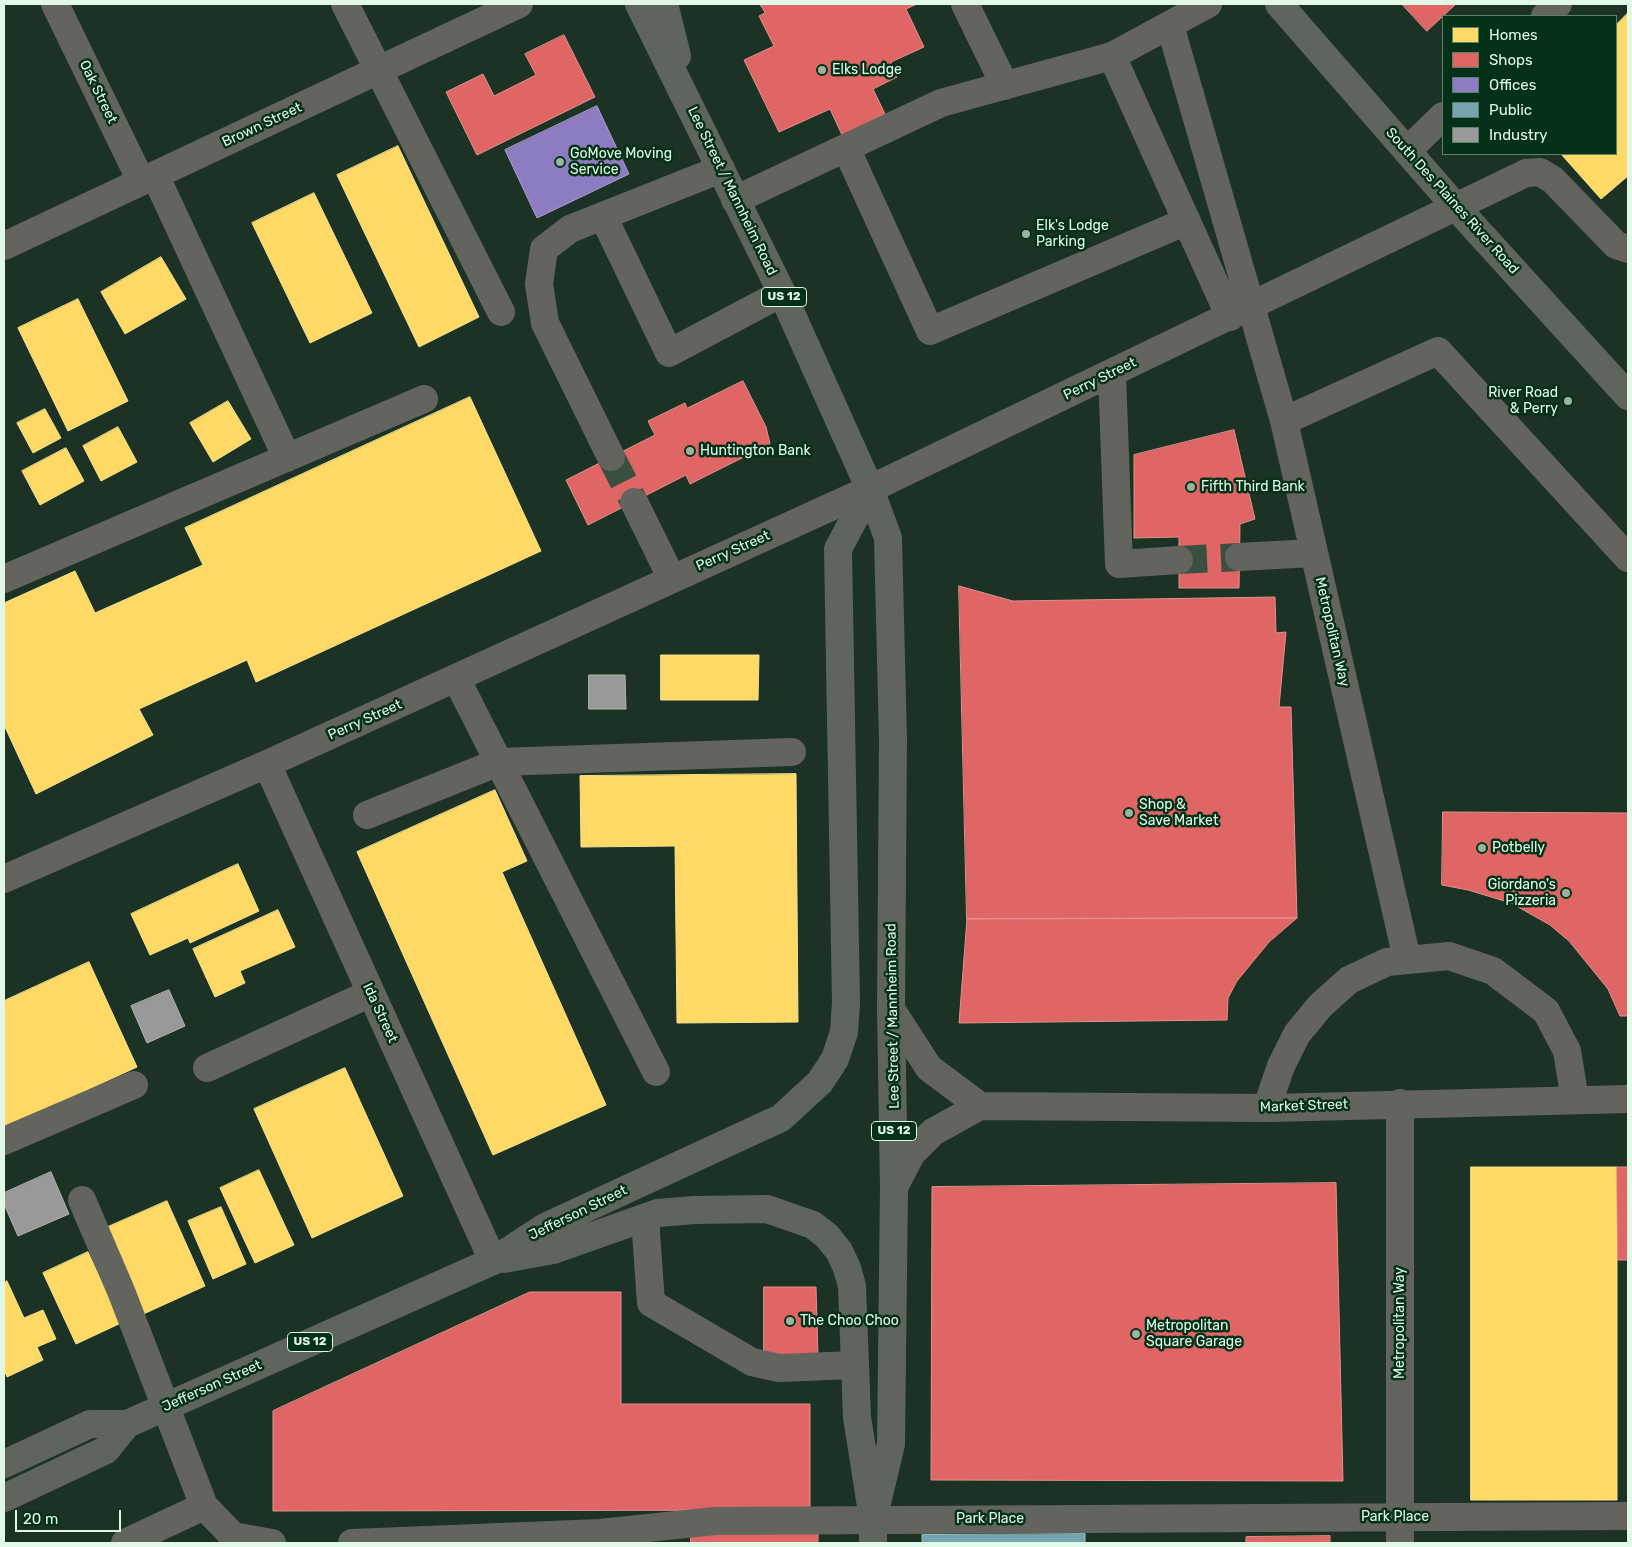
<!DOCTYPE html>
<style>
body{margin:0}
#map{position:relative;width:1632px;height:1547px;overflow:hidden;background:#1b3224;font-family:Rubik,sans-serif}
canvas{display:block}
.frame{position:absolute;inset:0;border:5px solid #e1f8e6;pointer-events:none}
.legend{position:absolute;left:1442px;top:15px;width:175px;height:140px;box-sizing:border-box;background:#043117;border:1px solid #5c816a;margin:0;padding:6px 9px;list-style:none;font-size:15px;color:#e1f8e6}
.legend li{display:flex;align-items:center;gap:10px;height:25px}
.legend b{width:25px;border:1px solid #5c816a}
.scale{position:absolute;left:15px;top:1510px;width:106px;height:22px;box-sizing:border-box;border:2px solid #e1f8e6;border-top:0;padding-left:6px;font-size:15px;line-height:18px;white-space:nowrap;color:#e1f8e6;-webkit-text-stroke:4px #043117;paint-order:stroke}
</style>
<div id="map">
<canvas width="1632" height="1547"></canvas>
<div class="frame"></div>
<ul class="legend">
<li><b style="height:14px;background:#ffd966"></b>Homes</li>
<li><b style="height:14px;background:#e06666"></b>Shops</li>
<li><b style="height:14px;background:#8e7cc3"></b>Offices</li>
<li><b style="height:14px;background:#76a5af"></b>Public</li>
<li><b style="height:14px;background:#999"></b>Industry</li>
</ul>
<div class="scale">20 m</div>
</div>
<script>
const ctx = document.querySelector('canvas').getContext('2d');
ctx.lineJoin = 'round';
function fillPath(path, color) {
  ctx.fillStyle = color;
  ctx.fill(path, 'evenodd');
}
function trace(path, color, width, dash) {
  ctx.strokeStyle = color;
  ctx.lineWidth = width;
  ctx.lineCap = dash ? 'butt' : 'round';
  ctx.setLineDash(dash || []);
  ctx.stroke(path);
}
function write(font, color, halo, rows, align = 'center') {
  ctx.font = font + ' Rubik,sans-serif';
  ctx.lineWidth = 5;
  ctx.setLineDash([]);
  ctx.textBaseline = 'middle';
  ctx.strokeStyle = halo;
  ctx.fillStyle = color;
  for (const [text, x, y, turn = 0] of rows) {
    ctx.save();
    ctx.translate(x, y);
    ctx.rotate((+turn || 0) * Math.PI / 180);
    ctx.textAlign = isNaN(turn) ? turn : align;
    if (halo) ctx.strokeText(text, 0, 0);
    ctx.fillText(text, 0, 0);
    ctx.restore();
  }
}
const homes = new Path2D(`
 M 1628,13 L 1628,176 L 1601,199 L 1561,154 L 1616,154 L 1616,25 Z
 M 398,146 L 479,317 L 419,347 L 337,175 Z
 M 314,193 L 372,313 L 310,343 L 252,223 Z
 M 161,257 L 186,299 L 125,334 L 101,292 Z
 M 78,299 L 128,401 L 68,431 L 18,328 Z
 M 470,397 L 541,551 L 256,682 L 247,660 L 139,709 L 153,735 L 36,794 L 4,725 L 4,603 L 75,571 L 95,613 L 203,565 L 185,528 Z
 M 228,401 L 251,439 L 213,462 L 190,423 Z
 M 45,409 L 61,438 L 33,453 L 17,423 Z
 M 118,427 L 137,462 L 101,481 L 83,446 Z
 M 66,448 L 84,481 L 40,505 L 22,471 Z
 M 661,655 L 759,655 L 758,700 L 661,700 Z
 M 796,774 L 798,1022 L 677,1023 L 675,846 L 581,847 L 580,776 Z
 M 495,790 L 527,861 L 502,872 L 606,1105 L 493,1155 L 357,852 Z
 M 238,864 L 259,911 L 190,943 L 188,938 L 150,955 L 131,914 Z
 M 278,910 L 295,947 L 240,971 L 245,983 L 215,997 L 193,949 Z
 M 89,962 L 137,1067 L 4,1128 L 4,1001 Z
 M 345,1068 L 403,1196 L 312,1238 L 254,1109 Z
 M 1471,1167 L 1617,1167 L 1617,1500 L 1471,1500 Z
 M 259,1170 L 294,1245 L 255,1263 L 220,1188 Z
 M 167,1201 L 205,1286 L 139,1316 L 101,1230 Z
 M 221,1207 L 246,1264 L 213,1279 L 188,1221 Z
 M 88,1252 L 121,1323 L 76,1344 L 43,1273 Z
 M 7,1281 L 24,1318 L 43,1310 L 56,1339 L 37,1347 L 43,1360 L 7,1377 L 4,1370 L 4,1283 Z`);
fillPath(homes, '#ffd966');
trace(homes, '#f6e28c', 1);
const shops = new Path2D(`
 M 760,4 L 917,4 L 906,9 L 924,47 L 891,62 L 897,77 L 873,89 L 885,114 L 842,135 L 830,109 L 779,132 L 744,60 L 774,46 L 759,16 L 765,13 Z
 M 1402,4 L 1456,4 L 1427,31 Z
 M 564,35 L 595,97 L 477,155 L 446,92 L 483,74 L 494,96 L 536,75 L 525,54 Z
 M 743,381 L 766,427 L 770,444 L 690,484 L 686,475 L 588,525 L 566,480 L 655,435 L 648,421 L 685,403 L 687,408 Z
 M 1234,430 L 1255,519 L 1240,524 L 1239,588 L 1179,588 L 1179,537 L 1134,538 L 1134,455 Z
 M 959,586 L 1013,601 L 1275,597 L 1276,633 L 1286,632 L 1279,707 L 1291,707 L 1297,918 L 967,919 Z
 M 1443,812 L 1628,813 L 1628,1016 L 1620,1016 L 1608,989 L 1569,941 L 1550,925 L 1511,903 L 1468,890 L 1442,885 Z
 M 1297,918 L 1269,942 L 1237,981 L 1228,998 L 1227,1020 L 959,1023 L 967,919 Z
 M 1617,1167 L 1628,1167 L 1628,1260 L 1618,1260 Z
 M 1336,1183 L 1343,1481 L 931,1480 L 932,1187 Z
 M 764,1287 L 816,1287 L 818,1356 L 764,1356 Z
 M 530,1292 L 621,1292 L 621,1404 L 810,1404 L 810,1510 L 273,1511 L 273,1411 Z
 M 691,1530 L 818,1530 L 818,1543 L 691,1543 Z
 M 1330,1536 L 1330,1543 L 1246,1543 L 1246,1537 Z`);
fillPath(shops, '#e06666');
trace(shops, '#e0928c', 1);
const offices = new Path2D(`
 M 597,106 L 629,174 L 537,218 L 505,150 Z`);
fillPath(offices, '#8e7cc3');
trace(offices, '#a7a1ce', 1);
const public = new Path2D(`
 M 1085,1534 L 1085,1543 L 922,1543 L 922,1535 Z`);
fillPath(public, '#76a5af');
trace(public, '#96bec0', 1);
const industry = new Path2D(`
 M 589,675 L 625,675 L 626,709 L 589,709 Z
 M 169,990 L 185,1026 L 147,1043 L 131,1006 Z
 M 51,1172 L 69,1214 L 18,1236 L 4,1204 L 4,1193 Z`);
fillPath(industry, '#999');
trace(industry, '#afb6b0', 1);
trace(new Path2D(`
 M 611,457 L 634,502
 M 1179,560 L 1239,557`), '#395041', 28, [28, 14]);
trace(new Path2D(`
 M 55,4 L 141,181
 M 345,4 L 501,312
 M 965,4 L 1005,86
 M 1208,4 L 1112,56 L 1230,317
 M 1545,16 L 1558,4
 M 1170,25 L 1284,421 L 1407,959
 M 846,148 L 930,331 L 1187,221
 M 1407,151 L 1443,116
 M 155,175 L 287,458
 M 735,200 L 941,103 L 1112,56
 M 603,216 L 669,353 L 782,293
 M 4,246 L 519,4
 M 1112,374 L 1119,564 L 1179,560
 M 1284,421 L 1438,351 L 1628,558
 M 611,457 L 545,323 L 539,284 L 544,249 L 570,229 L 721,169
 M 634,502 L 672,579
 M 1239,557 L 1313,553
 M 4,579 L 424,399
 M 456,678 L 656,1072
 M 267,764 L 493,1261
 M 367,815 L 499,762 L 792,752
 M 4,879 L 267,764 L 870,489 L 1526,173 L 1540,172 L 1553,180 L 1616,245 L 1628,249
 M 891,1009 L 929,1068 L 980,1106
 M 207,1068 L 371,993
 M 1270,1108 L 1270,1098 L 1281,1066 L 1297,1034 L 1320,1006 L 1349,980 L 1387,962 L 1449,956 L 1493,971 L 1546,1011 L 1567,1051 L 1575,1100
 M 4,1141 L 134,1085
 M 894,1187 L 912,1153 L 933,1132 L 980,1106 L 1270,1108 L 1628,1099
 M 82,1200 L 121,1291 L 204,1506 L 233,1536 L 272,1543
 M 645,1218 L 651,1303 L 752,1362 L 779,1368 L 855,1365
 M 125,1543 L 204,1506
 M 352,1543 L 600,1533 L 715,1521 L 1628,1516
 M 1400,1543 L 1400,1103`), '#64645f', 28);
trace(new Path2D(`
 M 639,4 L 782,293 L 870,489 L 888,538 L 893,740 L 891,1009 L 894,1187 L 891,1444 L 873,1520 L 873,1543
 M 664,4 L 677,56
 M 1279,4 L 1455,206 L 1628,396
 M 504,1259 L 553,1250 L 658,1213 L 694,1210 L 767,1209 L 813,1225 L 827,1236 L 839,1251 L 847,1268 L 852,1286 L 857,1417 L 871,1506
 M 4,1464 L 90,1424 L 127,1424 L 493,1261 L 545,1227 L 781,1118 L 820,1082 L 835,1059 L 844,1032 L 846,1003 L 838,549 L 870,489
 M 4,1498 L 106,1450 L 127,1424`), '#5f655c', 28);
for (const [x, y, r, color] of [
 [822,70,5,"#9cb3a2"],
 [560,162,5,"#9cb3a2"],
 [1026,234,5,"#9cb3a2"],
 [1568,401,5,"#9cb3a2"],
 [690,451,5,"#9cb3a2"],
 [1191,487,5,"#9cb3a2"],
 [1129,813,5,"#9cb3a2"],
 [1482,848,5,"#9cb3a2"],
 [1566,893,5,"#9cb3a2"],
 [790,1321,5,"#9cb3a2"],
 [1136,1334,5,"#9cb3a2"]
]) {
  const dot = new Path2D();
  dot.arc(x, y, r, 0, 2 * Math.PI);
  ctx.fillStyle = color;
  ctx.fill(dot);
  trace(dot, '#043117', 2);
}
for (const [x, y, w] of [
 [784,297,45],
 [894,1131,45],
 [310,1342,45]
]) {
  const box = new Path2D();
  box.roundRect(x - w / 2, y - 9.5, w, 19, 4);
  ctx.fillStyle = '#043117';
  ctx.fill(box);
  trace(box, '#e1f8e6', 1);
}
write('bold 12px', '#e1f8e6', null, [
 ["US 12",784,297],
 ["US 12",894,1131],
 ["US 12",310,1342]
]);
write('14px', '#e1f8e6', '#043117', [
 ["Elks Lodge",832,70],
 ["GoMove Moving",570,154],
 ["Service",570,170],
 ["Elk's Lodge",1036,226],
 ["Parking",1036,242],
 ["River Road",1558,393,"right"],
 ["& Perry",1558,409,"right"],
 ["Huntington Bank",700,451],
 ["Fifth Third Bank",1201,487],
 ["Shop &",1139,805],
 ["Save Market",1139,821],
 ["Potbelly",1492,848],
 ["Giordano's",1556,885,"right"],
 ["Pizzeria",1556,901,"right"],
 ["The Choo Choo",800,1321],
 ["Metropolitan",1146,1326],
 ["Square Garage",1146,1342]
], 'left');
write('14px', '#e1f8e6', '#043117', [
 ["Oak Street",98,92,64],
 ["Brown Street",262,125,-25],
 ["Lee Street / Mannheim Road",732,191,64],
 ["South Des Plaines River Road",1452,201,48],
 ["Perry Street",1100,379,-26],
 ["Perry Street",733,551,-24],
 ["Metropolitan Way",1332,632,77],
 ["Perry Street",365,720,-24],
 ["Ida Street",380,1013,65],
 ["Lee Street / Mannheim Road",893,1016,-91],
 ["Market Street",1304,1106,-2],
 ["Jefferson Street",578,1213,-26],
 ["Metropolitan Way",1400,1323,-90],
 ["Jefferson Street",212,1386,-24],
 ["Park Place",1395,1517],
 ["Park Place",990,1519]
]);
</script>
